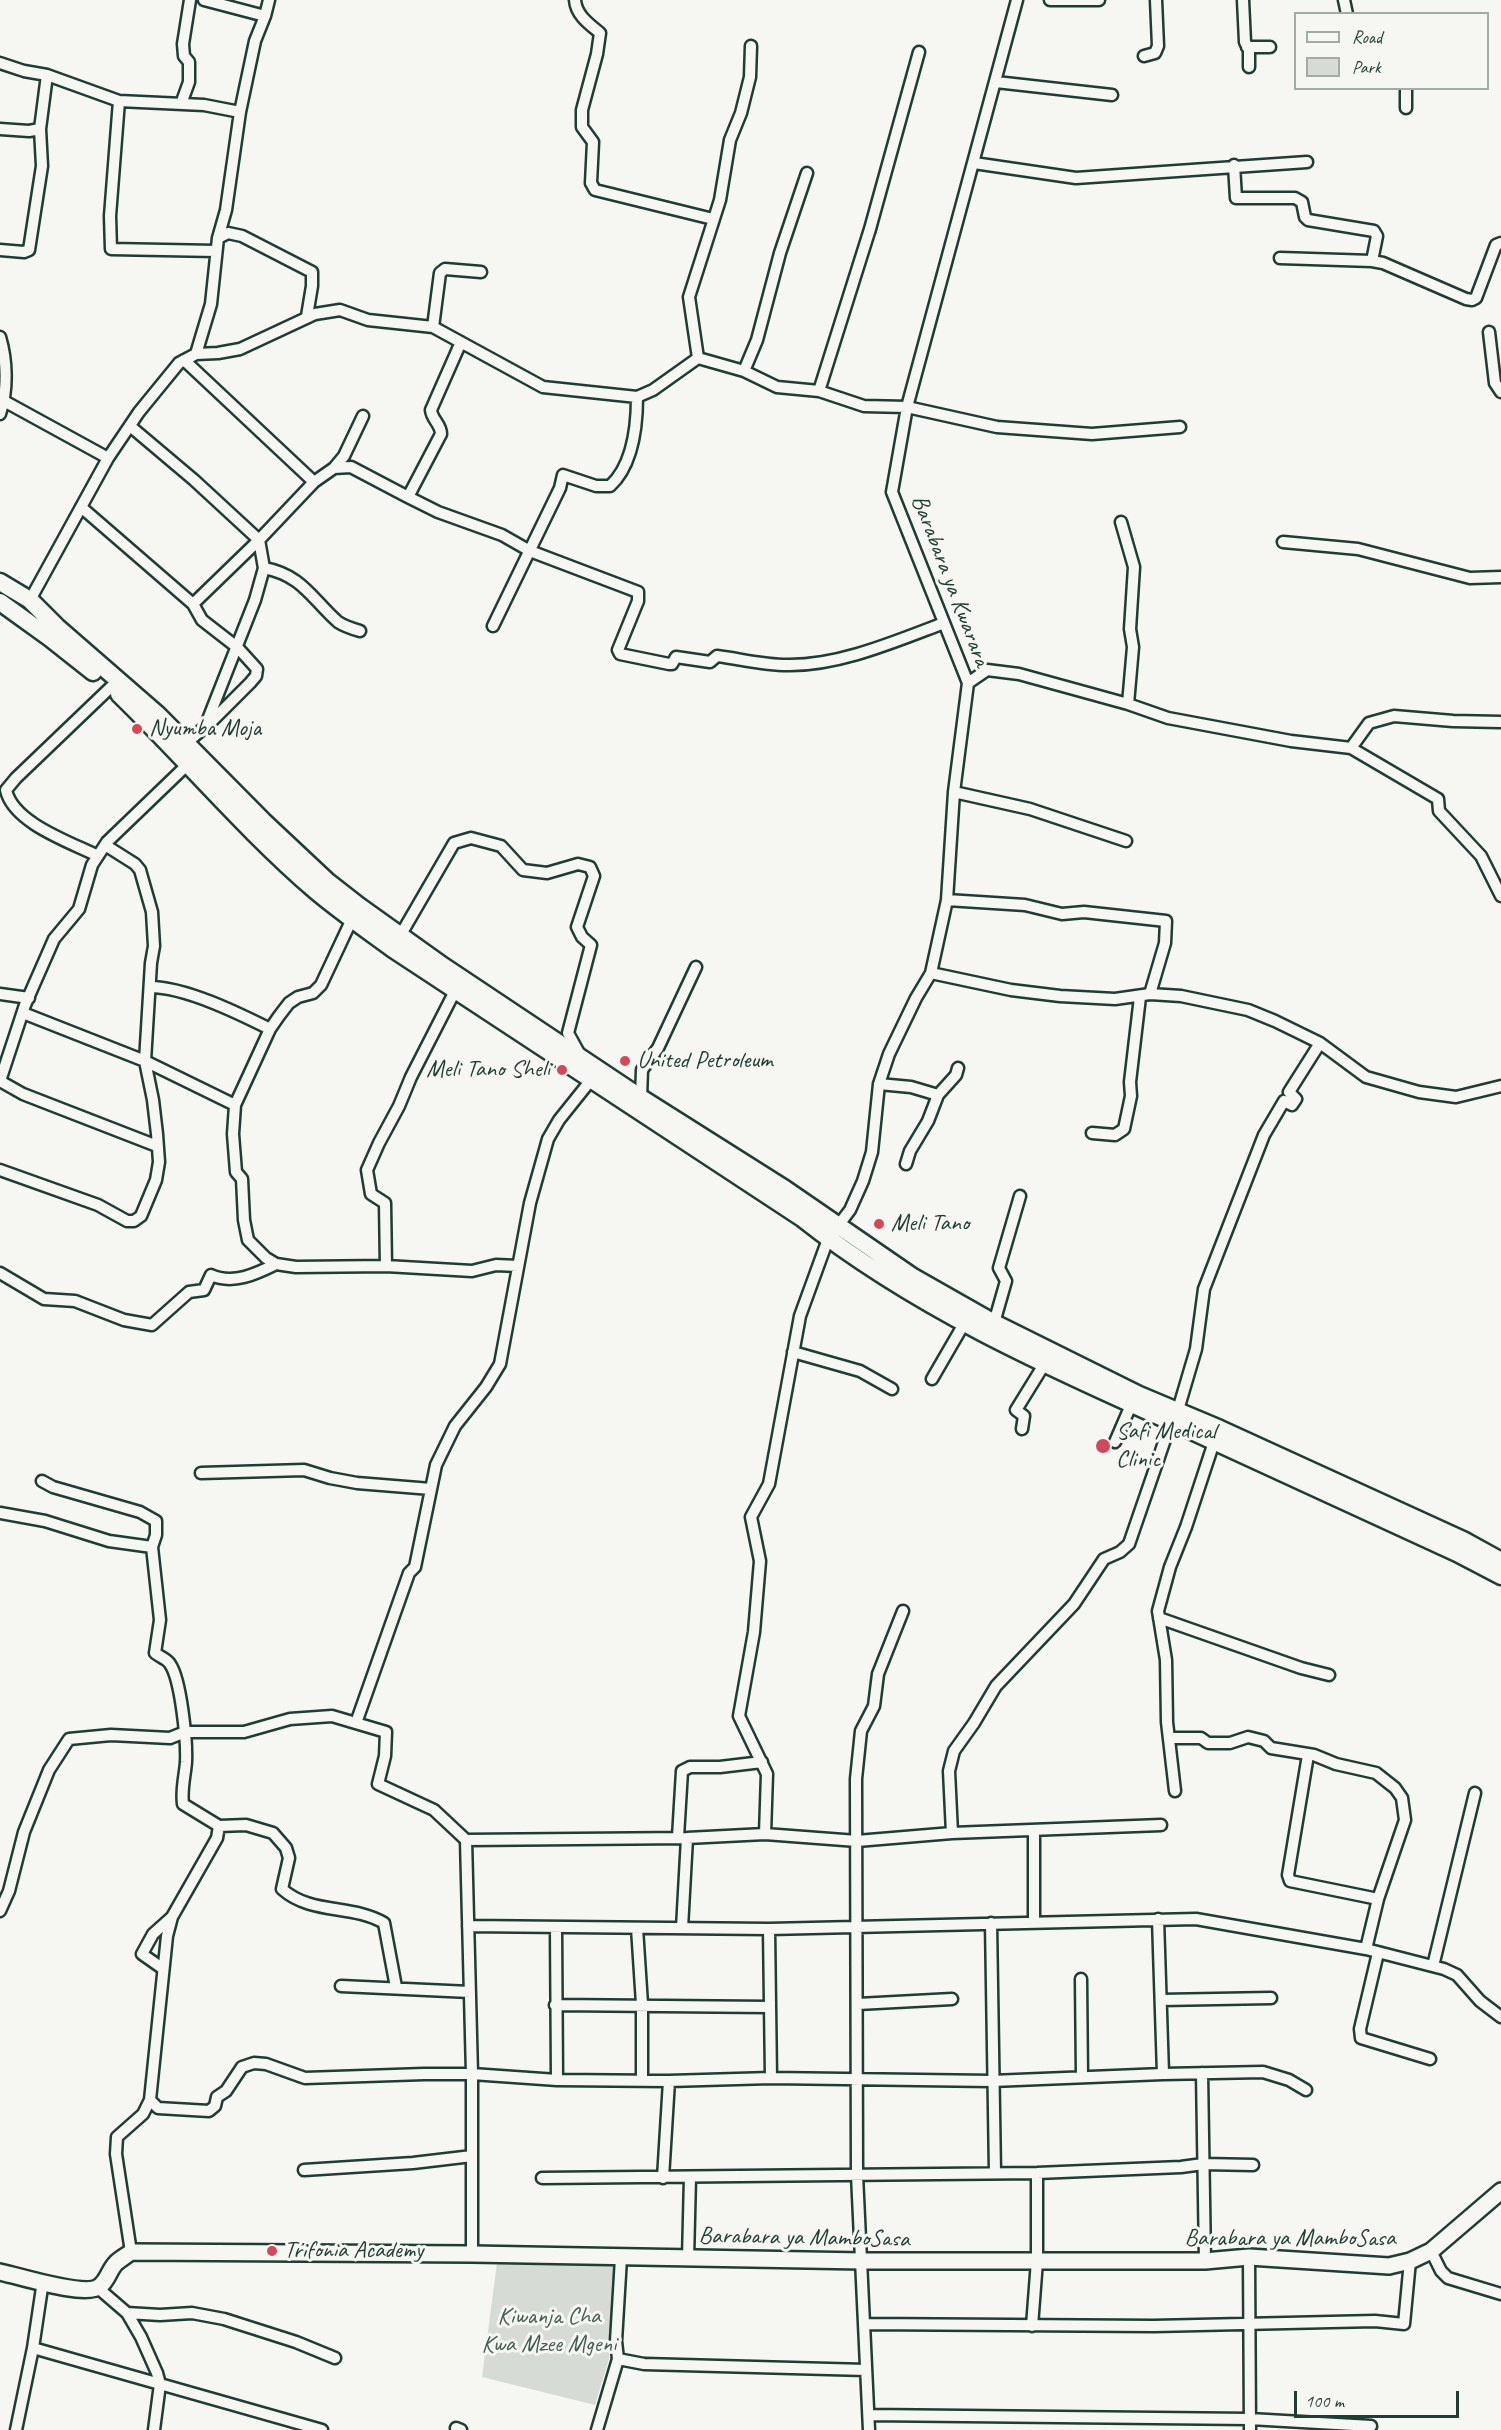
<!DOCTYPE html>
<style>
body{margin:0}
#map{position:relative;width:1501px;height:2430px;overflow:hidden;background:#f6f6f2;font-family:Caveat,sans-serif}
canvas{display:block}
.legend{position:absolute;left:1294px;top:12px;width:195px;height:78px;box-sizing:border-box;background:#f6f6f2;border:2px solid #a0aca6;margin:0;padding:8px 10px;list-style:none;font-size:18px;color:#1f3d34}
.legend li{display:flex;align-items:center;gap:12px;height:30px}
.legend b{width:30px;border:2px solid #a0aca6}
.scale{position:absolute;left:1294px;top:2391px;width:165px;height:27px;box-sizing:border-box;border:3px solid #1f3d34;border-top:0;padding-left:8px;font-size:18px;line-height:21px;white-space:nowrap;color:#1f3d34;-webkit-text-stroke:4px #f6f6f2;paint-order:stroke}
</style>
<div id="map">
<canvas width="1501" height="2430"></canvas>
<ul class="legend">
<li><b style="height:8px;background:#f6f6f2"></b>Road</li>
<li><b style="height:16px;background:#d6dbd6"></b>Park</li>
</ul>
<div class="scale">100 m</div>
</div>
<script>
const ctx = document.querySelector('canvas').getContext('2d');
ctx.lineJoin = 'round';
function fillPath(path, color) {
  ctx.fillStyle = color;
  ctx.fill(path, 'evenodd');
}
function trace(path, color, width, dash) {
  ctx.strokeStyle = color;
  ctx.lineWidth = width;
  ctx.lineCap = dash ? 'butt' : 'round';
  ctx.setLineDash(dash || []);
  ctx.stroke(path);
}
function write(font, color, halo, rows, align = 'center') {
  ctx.font = font + ' Caveat,sans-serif';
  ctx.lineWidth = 6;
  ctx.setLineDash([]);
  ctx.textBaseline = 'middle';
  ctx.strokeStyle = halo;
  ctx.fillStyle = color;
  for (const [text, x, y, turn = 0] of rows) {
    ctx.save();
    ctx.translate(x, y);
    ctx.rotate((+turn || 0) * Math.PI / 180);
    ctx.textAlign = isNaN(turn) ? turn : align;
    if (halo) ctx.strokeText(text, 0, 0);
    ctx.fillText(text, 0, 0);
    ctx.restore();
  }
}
fillPath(new Path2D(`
 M 497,2263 L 615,2266 L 609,2359 L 595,2405 L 482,2377 Z`), '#d6dbd6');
const street = new Path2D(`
 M 204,0 L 265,16 L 269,0
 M 575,0 C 576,15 589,24 600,33 L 597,54 L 582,110 L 582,127 L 593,142 L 591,183 L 595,190 L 713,219
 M 1050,0 L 1099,0
 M 1243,0 L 1245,42 L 1249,50 L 1249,67
 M 1344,0 L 1347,14
 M 1247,47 L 1270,47
 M 1144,56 L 1155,53 L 1158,46 L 1156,0
 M 0,63 L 24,71 L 47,75 L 119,101 L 204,105 L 240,112
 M 996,82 L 1112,95
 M 1406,88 L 1406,108
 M 119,101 L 110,216 L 111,249 L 216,251
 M 181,104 L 189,82 L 189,62 L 184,56 L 183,44 L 190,0
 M 0,129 L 29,131 L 40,129 L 47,75
 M 974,163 L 1076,178 L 1307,162
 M 1234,165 L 1236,198 L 1295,198 L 1302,202 L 1305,217 L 1308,220 L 1374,231 L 1377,236 L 1372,261 L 1383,263 L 1466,299 L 1472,300 L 1476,298 L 1496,245 L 1501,243
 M 218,238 L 228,233 L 242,236 L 312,272 L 312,286 L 307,316
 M 0,250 L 24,252 L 29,250 L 42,166 L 40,129
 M 1280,258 L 1372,261
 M 433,327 L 440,273 L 445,269 L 481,272
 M 1489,332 L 1495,383 L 1501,392
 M 0,337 C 7,360 8,390 0,414
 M 196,354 L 211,304 L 218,238 L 226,210 L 240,112 L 255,41 L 265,16
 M 698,358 L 744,371 L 777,387 L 819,391 L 864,406 L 907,407 L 997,427 L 1092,434 L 1180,427
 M 698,358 L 689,297 L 720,200 L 730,140 L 741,113 L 750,77 L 751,46
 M 184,360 L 314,482
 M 744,371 L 757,340 L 780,253 L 807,173
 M 819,391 L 870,229 L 919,52
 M 4,401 L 108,458
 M 130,426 L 194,480 L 259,540 L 193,604
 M 334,468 L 344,456 L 363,416
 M 408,497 L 441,434 C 441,424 432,420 431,410 L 461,342
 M 81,507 L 193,604 L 202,620 L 238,648 L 257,669 L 256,676 L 250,683 L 209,724
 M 1121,522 L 1134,567 L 1130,629 L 1133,647 L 1128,704
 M 1283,542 L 1358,549 L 1470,578 L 1501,577
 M 264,568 C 302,575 312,599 338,622 C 344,626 353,629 360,631
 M 30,600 L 108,458 L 139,412 L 179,363 L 196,354 L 218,353 L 240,349 L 315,314 L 340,310 L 368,320 L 433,327 L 543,387 L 637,397 L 653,390 L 698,358
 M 493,626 L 560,488 L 563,475 L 596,486 L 610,486 C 633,465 637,427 637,397
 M 968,683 L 987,670 L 1019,674 L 1128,704 L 1168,718 L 1291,741 L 1351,748 L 1369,723 L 1394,716 L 1453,721 L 1501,722
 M 183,746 L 205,727 L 255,600 L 264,568 L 259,540 L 314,482 L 334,468 L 351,467 L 408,497 L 438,512 L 502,535 L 530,551 L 638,592 L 638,601 L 618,650 L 620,654 L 669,664 L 672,664 L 676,657 L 710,662 L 717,656 C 741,659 763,665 787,665 C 839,666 896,641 944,623
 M 1351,748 L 1438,799 L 1439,811 L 1481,856 L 1501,896
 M 954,792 L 1030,809 L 1126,841
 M 98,856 C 70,842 13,823 6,790 L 16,778 L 111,687
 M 947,900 L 1025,905 L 1062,914 L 1084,912 L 1166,921 L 1165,943 L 1150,994
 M 352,919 L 321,985 L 313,993 L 298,997 L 289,1003 L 279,1016 L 270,1029 L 235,1105 L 233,1134 L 236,1172 L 242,1179 L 244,1220 L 248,1240 L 266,1258 L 276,1264 L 296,1267 L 386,1266 L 472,1271 L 496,1265 L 518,1266
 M 400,936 L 454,843 L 471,838 L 501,846 L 523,870 L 547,873 L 578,864 L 590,867 L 594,876 L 577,927 L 582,937 L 591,945 L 568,1033 L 579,1053
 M 931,973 L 1011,990 L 1060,996 L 1115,999 L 1150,994 L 1181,996 L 1248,1010 L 1275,1021 L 1320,1043 L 1366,1077 L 1419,1092 L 1456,1097 L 1501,1086
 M 150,987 C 185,987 238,1013 270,1029
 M 0,994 L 29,998
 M 23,1013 L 145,1061 L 235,1105
 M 0,1081 L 25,1005 L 54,939 L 79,909 L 92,865 L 107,842 L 187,765
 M 0,1081 L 23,1094 L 157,1146
 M 879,1084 L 911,1087 L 938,1095
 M 641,1098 L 642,1070 L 658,1048 L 696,967
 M 1092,1133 L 1115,1135 L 1124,1129 L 1131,1096 L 1130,1082 L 1140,997
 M 906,1164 L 910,1151 L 928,1121 L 938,1095 L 956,1075 L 958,1068
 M 0,1170 L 98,1205 L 127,1221 L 134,1221 L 141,1216 L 156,1180 L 159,1162 L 157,1134 L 153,1100 L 145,1061 L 151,963 L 154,946 L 152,912 L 140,870 L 135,864 L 105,845
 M 386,1266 L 385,1203 L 371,1194 L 367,1170 L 379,1143 L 399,1106 L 411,1077 L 456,989
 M 0,1273 L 44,1299 L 75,1301 L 124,1320 L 152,1325 L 189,1292 L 204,1290 L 211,1275 C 233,1285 256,1274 276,1264
 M 994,1323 L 1006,1281 L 999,1268 L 1020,1196
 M 793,1352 L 860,1371 L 892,1389
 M 932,1379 L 965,1322
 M 1022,1429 L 1024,1416 L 1016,1410 L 1045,1363
 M 1115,1442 L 1131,1405
 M 201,1473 L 304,1470 L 330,1478 L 357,1483 L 431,1489
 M 42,1481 L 53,1487 L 140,1512 L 156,1521 L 156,1535 L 152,1547 L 160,1620 L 155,1653 C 160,1657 167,1659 170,1664 C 181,1680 187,1741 186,1762 C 185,1776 181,1789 183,1804 L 219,1826 L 217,1838 L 172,1917 L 167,1936 L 150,2100 L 143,2114 L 117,2137 L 116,2154 L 131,2252
 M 0,1513 L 45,1521 L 109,1541 L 152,1547
 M 1159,1618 L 1301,1668 L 1329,1675
 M 356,1723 L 409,1573 L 415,1567 L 436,1465 L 455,1426 L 486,1387 L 500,1364 L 530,1203 L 548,1139 L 559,1120 L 595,1075
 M 1169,1738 L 1201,1738 L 1208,1743 L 1230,1743 L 1248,1737 L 1264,1741 L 1271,1748 L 1314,1755 L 1336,1764 L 1376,1773 L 1395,1788 L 1402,1798 L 1405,1820 L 1378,1899 L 1366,1949
 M 1308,1755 L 1288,1875 L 1290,1881 L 1378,1899
 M 1175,1791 L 1167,1722 L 1166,1660 L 1158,1611 L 1170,1567 L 1186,1527 L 1214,1442
 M 219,1826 L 246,1825 L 273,1833 L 286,1848 L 289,1858 L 282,1889 C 311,1915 352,1904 384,1923 L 396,1987
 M 952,1833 L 949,1771 L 954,1751 L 974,1723 L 996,1686 L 1074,1604 L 1104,1559 L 1120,1552 L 1129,1544 L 1171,1422 L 1178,1410 L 1196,1349 L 1204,1289 L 1264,1135 L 1284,1101 L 1292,1105 L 1296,1099 L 1289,1092 L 1320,1043
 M 765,1834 L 767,1774 L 739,1716 L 754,1632 L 760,1561 L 751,1517 L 769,1484 L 800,1316 L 828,1239 L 850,1210 L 863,1181 L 872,1152 L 879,1084 L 889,1054 L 916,998 L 931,973 L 947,900 L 954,792 L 968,683 L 892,492 L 907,407 L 1017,0
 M 678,1837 L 682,1771 L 690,1767 L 720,1767 L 762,1762
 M 466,1840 L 472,2074 L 472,2254
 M 0,1911 L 9,1891 L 24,1832 L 49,1770 L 69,1739 L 111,1735 L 170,1738 L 185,1732 L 244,1732 L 290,1719 L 332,1716 L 386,1732 L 385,1756 L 378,1784 L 434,1810 L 466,1840 L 687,1838 L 765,1834 L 857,1841 L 952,1833 L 1161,1825
 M 1158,1919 L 1163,2074
 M 991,1923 L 995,2173
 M 1034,1923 L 1034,1831
 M 468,1926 L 769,1929 L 1196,1919 L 1366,1949 L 1444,1969 L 1457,1975 L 1480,2001 L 1501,2017
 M 556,1927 L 557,2080
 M 637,1928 L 642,2004 L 642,2079
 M 682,1928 L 687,1838
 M 769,1929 L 771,2078
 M 1378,1953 L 1360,2029 L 1361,2038 L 1430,2059
 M 1433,1966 L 1475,1793
 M 162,1968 L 142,1954 L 153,1934 L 172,1917
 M 1081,1979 L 1082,2077
 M 341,1986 L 470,1992
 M 1161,2000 L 1271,1998
 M 858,2004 L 952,1999
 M 555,2005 L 769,2007
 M 1202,2073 L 1205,2261
 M 150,2100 L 158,2108 L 209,2111 L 215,2106 L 217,2097 L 226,2091 L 242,2067 L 254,2063 L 266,2064 L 305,2078 L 424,2074 L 472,2074 L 557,2080 L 669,2081 L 771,2078 L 992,2081 L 1163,2074 L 1263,2072 L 1289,2080 L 1306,2090
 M 304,2170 L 413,2163 L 472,2156
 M 542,2178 L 1037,2173 L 1181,2167 L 1203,2164 L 1253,2165
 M 663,2178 L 669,2081
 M 1431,2251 L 1441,2271 L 1448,2278 L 1501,2294
 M 1249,2257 L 1250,2430
 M 688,2259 L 690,2177
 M 98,2288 L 127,2313 L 141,2337 L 157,2373 L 160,2384 L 154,2430
 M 127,2313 L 160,2315 L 192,2313 L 224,2319 L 296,2342 L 335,2358
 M 865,2324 L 1154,2326 L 1375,2321 L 1404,2324 L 1410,2261
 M 1032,2326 L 1037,2261 L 1037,2173
 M 33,2348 L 322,2430
 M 618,2359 L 644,2364 L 866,2370
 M 869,2415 L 1250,2419 L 1371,2426
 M 456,2428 L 461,2430
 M 16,2430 L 33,2348 L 43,2281
 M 597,2430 L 618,2359 L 616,2341 L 621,2258
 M 869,2430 L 857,2175 L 856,1779 L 861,1731 L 874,1706 L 878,1674 L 903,1611`);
const secondary = new Path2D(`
 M 0,2272 C 20,2276 86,2298 100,2286 C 108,2280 109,2270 116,2263 C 120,2259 126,2256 131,2252 L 472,2254 L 863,2261 L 1205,2261 L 1249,2257 L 1389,2266 L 1410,2261 L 1431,2251 L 1501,2191`);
const primary = new Path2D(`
 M 0,582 L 30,600 L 57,627 L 157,714 L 263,821 L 327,881 L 359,906 L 443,966 L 641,1098 L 785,1189 L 913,1277 L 994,1323 L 1139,1395 L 1220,1429 L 1463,1540 L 1501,1561
 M 0,602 L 50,638 L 93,672
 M 119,694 C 186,759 246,831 316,891 C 341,912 367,930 393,949 L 802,1218 C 913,1306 1044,1365 1172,1422 C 1267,1465 1362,1509 1457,1553 L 1501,1576`);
trace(street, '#1f3d34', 15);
trace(secondary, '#1f3d34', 20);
trace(primary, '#1f3d34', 21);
trace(street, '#f6f6f2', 10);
trace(secondary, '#f6f6f2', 15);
trace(primary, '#f6f6f2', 16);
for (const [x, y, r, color] of [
 [137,729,6,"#d1495b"],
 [625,1061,6,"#d1495b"],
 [562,1070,6,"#d1495b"],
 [879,1224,6,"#d1495b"],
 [1103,1446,8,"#d1495b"],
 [272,2251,6,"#d1495b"]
]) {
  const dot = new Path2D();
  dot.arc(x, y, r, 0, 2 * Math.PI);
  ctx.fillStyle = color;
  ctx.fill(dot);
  trace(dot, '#f6f6f2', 2);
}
write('24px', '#1f3d34', '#f6f6f2', [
 ["Barabara ya Kwarara",950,581,69],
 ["Barabara ya MamboSasa",804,2238,1],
 ["Barabara ya MamboSasa",1290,2239]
]);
write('24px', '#1f3d34', '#f6f6f2', [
 ["Nyumba Moja",149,729],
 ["United Petroleum",637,1061],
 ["Meli Tano Sheli",550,1070,"right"],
 ["Meli Tano",891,1224],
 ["Safi Medical",1116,1432],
 ["Clinic",1116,1460],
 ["Trifonia Academy",284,2251]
], 'left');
write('24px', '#445d54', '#f6f6f2', [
 ["Kiwanja Cha",549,2317],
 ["Kwa Mzee Mgeni",549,2345]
]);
</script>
